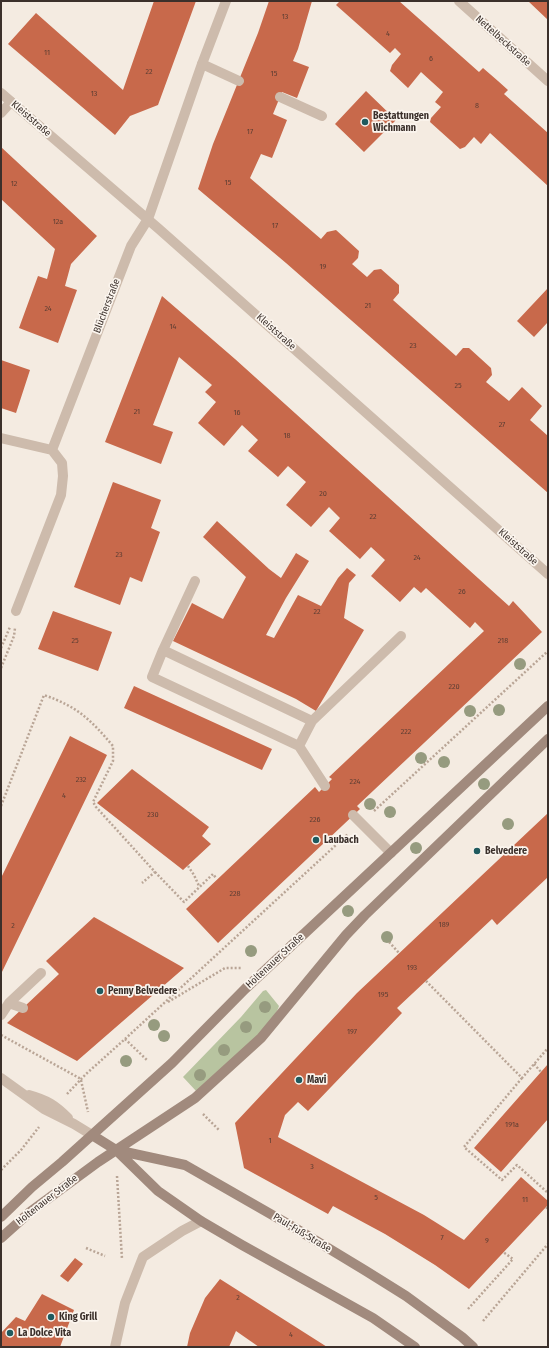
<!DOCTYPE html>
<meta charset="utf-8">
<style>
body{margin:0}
#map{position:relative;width:549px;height:1348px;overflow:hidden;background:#f4ebe1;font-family:"Fira Sans Condensed",sans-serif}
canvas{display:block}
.frame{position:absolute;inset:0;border:2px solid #3b302b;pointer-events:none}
</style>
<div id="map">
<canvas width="549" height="1348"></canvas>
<div class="frame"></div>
</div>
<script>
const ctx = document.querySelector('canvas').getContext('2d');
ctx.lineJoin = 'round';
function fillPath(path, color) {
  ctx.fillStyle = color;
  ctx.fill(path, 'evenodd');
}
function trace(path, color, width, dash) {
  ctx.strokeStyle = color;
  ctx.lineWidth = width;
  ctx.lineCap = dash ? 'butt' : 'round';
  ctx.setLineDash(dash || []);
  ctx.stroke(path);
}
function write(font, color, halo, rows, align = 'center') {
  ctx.font = font + ' "Fira Sans Condensed",sans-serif';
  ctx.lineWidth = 3.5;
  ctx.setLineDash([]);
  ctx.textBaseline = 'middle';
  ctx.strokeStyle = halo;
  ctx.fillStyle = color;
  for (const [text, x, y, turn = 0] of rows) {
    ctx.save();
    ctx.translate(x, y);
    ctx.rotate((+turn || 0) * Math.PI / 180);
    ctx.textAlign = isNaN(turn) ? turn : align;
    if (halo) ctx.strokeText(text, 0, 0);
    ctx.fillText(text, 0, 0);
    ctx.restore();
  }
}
fillPath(new Path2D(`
 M 266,990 L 279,1006 C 273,1027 215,1076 197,1092 L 183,1077 L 241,1017 L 263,991 Z`), '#b8c4a0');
fillPath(new Path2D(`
 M 154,1 L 196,1 L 158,105 L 130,116 L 115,135 L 8,44 L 36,13 L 123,90 Z
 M 269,1 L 312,1 L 298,49 L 293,61 L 309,67 L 297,98 L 282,92 L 273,114 L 287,120 L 272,158 L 261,154 L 250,178 L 321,239 L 327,232 L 336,230 L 359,251 L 358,258 L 352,264 L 367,277 L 374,270 L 381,269 L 399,285 L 399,293 L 393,300 L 456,356 L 463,348 L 469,348 L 491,368 L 492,375 L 486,382 L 509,401 L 522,387 L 542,406 L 530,420 L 548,436 L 548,493 L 286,263 L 198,189 L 213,144 L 258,33 Z
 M 340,1 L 399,1 L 479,72 L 483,68 L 498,81 L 508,90 L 504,94 L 548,133 L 548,186 L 490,133 L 481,144 L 474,137 L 465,147 L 460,149 L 430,122 L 431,118 L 441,107 L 435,102 L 443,92 L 421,72 L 408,88 L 390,71 L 392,65 L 401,54 L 395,48 L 390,53 L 336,5 Z
 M 528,1 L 548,1 L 548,20 Z
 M 366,91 L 396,120 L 364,152 L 335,124 Z
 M 1,147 L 97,236 L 71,264 L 65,286 L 77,290 L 58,343 L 19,328 L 38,276 L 47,279 L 55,249 L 1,199 Z
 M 548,288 L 548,322 L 534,337 L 517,321 Z
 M 162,296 L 235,359 L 509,606 L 513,601 L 542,632 L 357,806 L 360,809 L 218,943 L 186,909 L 315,787 L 319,792 L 332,779 L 329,777 L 484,631 L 475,622 L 470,628 L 426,588 L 421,593 L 414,587 L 400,602 L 371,576 L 385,560 L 371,547 L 360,559 L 329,531 L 340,518 L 329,507 L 311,527 L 286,505 L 306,482 L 288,466 L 278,477 L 248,451 L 258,440 L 242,425 L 224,446 L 198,423 L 216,402 L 205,392 L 212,385 L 179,357 L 153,425 L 173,432 L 161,464 L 105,442 Z
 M 1,360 L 30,370 L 16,413 L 1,408 Z
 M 113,482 L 161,500 L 151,528 L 160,532 L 142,582 L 130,577 L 120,605 L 74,587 Z
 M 217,521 L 269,569 L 281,578 L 296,553 L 309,561 L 286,598 L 266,635 L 274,638 L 298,595 L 321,606 L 338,578 L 347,568 L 356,575 L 349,583 L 344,618 L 364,630 L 316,711 L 296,699 L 173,641 L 192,603 L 223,619 L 246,577 L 203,537 Z
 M 53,611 L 112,632 L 98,671 L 38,649 Z
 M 134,686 L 272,749 L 262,770 L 124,708 Z
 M 70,736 L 107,755 L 1,974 L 1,878 Z
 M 132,769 L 209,827 L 202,836 L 211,844 L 183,870 L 97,803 Z
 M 548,813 L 548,877 L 497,925 L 492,919 L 397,1008 L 402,1013 L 308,1111 L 298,1102 L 285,1115 L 278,1137 L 424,1215 L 464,1240 L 521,1177 L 548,1201 L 548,1205 L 469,1289 L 435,1265 L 385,1234 L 333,1206 L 328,1214 L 244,1168 L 235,1123 L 357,993 Z
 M 94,917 L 184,968 L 77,1061 L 7,1023 L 59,974 L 46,961 Z
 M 548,1064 L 548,1119 L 501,1172 L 474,1148 Z
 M 75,1258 L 83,1264 L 68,1282 L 60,1276 Z
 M 220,1279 L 324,1345 L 327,1347 L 259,1347 L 236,1331 L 229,1347 L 187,1347 L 190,1333 L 205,1298 Z
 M 42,1294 L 74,1310 L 60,1347 L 1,1347 L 1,1333 L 16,1317 L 25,1321 Z`), '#c8694b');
trace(new Path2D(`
 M 1,648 L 10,627
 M 1,668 L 14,636 L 15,628
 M 1,806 L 44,695 C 78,707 90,719 113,746 L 113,761 L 93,802 L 96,807 L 155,872 L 142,883
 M 374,811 L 548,651
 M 188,866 L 194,875 L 199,886
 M 155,872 L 184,902 L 213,874 L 216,878
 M 389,942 L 399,953
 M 426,981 L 522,1078 L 548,1048
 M 168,1002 L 225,968 L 242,968
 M 1,1035 L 81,1079
 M 125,1039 L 148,1061
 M 534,1064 L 541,1072
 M 522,1078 L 464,1147 L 502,1180 L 517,1165 L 548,1193
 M 81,1080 L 88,1112
 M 67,1094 L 86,1074 L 125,1039 L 348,834
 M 203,1114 L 219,1130
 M 1,1170 L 21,1150 L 39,1127
 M 117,1176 L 122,1259
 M 546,1207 L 548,1209
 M 86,1248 L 105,1256
 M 468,1309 L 513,1259 L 503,1252
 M 483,1321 L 548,1244`), '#b9a596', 2.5, [2, 2]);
trace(new Path2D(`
 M 202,64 L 239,81
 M 280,97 L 322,116
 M 1,113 L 11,102
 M 163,650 L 195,581
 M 312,721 L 401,636
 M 299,746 L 312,721 L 163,650 L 152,677 L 299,746 L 325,786
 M 353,815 L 391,853
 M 9,1003 L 41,973
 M 1,1015 L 9,1003 L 23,1008`), '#cdbbac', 10);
trace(new Path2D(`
 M 459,1 L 548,81
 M 1,93 L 159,229 L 548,574
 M 1,438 L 52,450
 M 52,450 L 131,246 L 148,219 L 202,64 L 226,1
 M 16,611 L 61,495 L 63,476 L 62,463 L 52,450
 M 1,1078 L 44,1109 L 74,1124 L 92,1135
 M 29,1095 C 47,1100 55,1105 68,1118
 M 115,1347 L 125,1303 L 143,1257 L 182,1231 L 201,1221`), '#cdbbac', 10);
trace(new Path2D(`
 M 92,1135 L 116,1150 L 158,1191 L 201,1221 L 242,1245 L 373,1318 L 415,1347
 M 116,1150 L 185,1165 L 295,1228 L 366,1271 L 406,1296 L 462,1337 L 473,1347
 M 1,1217 L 32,1187 L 62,1162 L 172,1063 L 245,989 L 548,706
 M 1,1238 L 30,1212 L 98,1162 L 195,1098 L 261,1038 L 346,935 L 365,915 L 548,739`), '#a18a7d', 10);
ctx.fillStyle = '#969b7f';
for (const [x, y] of [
 [520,664],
 [499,710],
 [470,711],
 [421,758],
 [444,762],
 [484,784],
 [370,804],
 [390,812],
 [508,824],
 [416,848],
 [348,911],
 [387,937],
 [251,951],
 [265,1007],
 [154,1025],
 [246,1027],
 [164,1036],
 [224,1050],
 [126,1061],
 [200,1075]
]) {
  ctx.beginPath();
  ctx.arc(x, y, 6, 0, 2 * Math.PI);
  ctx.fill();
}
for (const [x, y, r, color] of [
 [365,122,4,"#1f5a5e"],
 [316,840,4,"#1f5a5e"],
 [477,851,4,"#1f5a5e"],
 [100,991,4,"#1f5a5e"],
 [299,1080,4,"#1f5a5e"],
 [51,1317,4,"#1f5a5e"],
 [10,1333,4,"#1f5a5e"]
]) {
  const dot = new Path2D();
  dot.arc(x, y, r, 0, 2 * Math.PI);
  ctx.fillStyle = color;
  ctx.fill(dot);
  trace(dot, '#fbf5ee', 1.5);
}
write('8px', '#5e3e33', null, [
 ["13",285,17],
 ["4",388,34],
 ["11",47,53],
 ["6",431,59],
 ["22",149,72],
 ["15",274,74],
 ["13",94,94],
 ["8",477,106],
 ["17",250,132],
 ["15",228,183],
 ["12",14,184],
 ["12a",58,222],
 ["17",275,226],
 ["19",323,267],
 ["21",368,306],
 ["24",48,309],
 ["14",173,327],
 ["23",413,346],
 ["25",458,386],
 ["21",137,412],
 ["16",237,413],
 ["27",502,425],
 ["18",287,436],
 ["20",323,494],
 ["22",373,517],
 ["23",119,555],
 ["24",417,558],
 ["26",462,592],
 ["22",317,612],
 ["25",75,641],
 ["218",503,641],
 ["220",454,687],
 ["222",406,732],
 ["232",81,780],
 ["224",355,782],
 ["4",64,796],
 ["230",153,815],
 ["226",315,820],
 ["228",235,894],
 ["189",444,925],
 ["2",13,926],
 ["193",412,968],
 ["195",383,995],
 ["197",352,1032],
 ["191a",512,1125],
 ["1",270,1141],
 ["3",312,1167],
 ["5",376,1198],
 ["11",525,1200],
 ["7",442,1238],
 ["9",487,1241],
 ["2",238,1298],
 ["4",291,1335]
]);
write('10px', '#3b302b', '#fbf5ee', [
 ["Nettelbeckstraße",503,41,42],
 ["Kleiststraße",31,119,41],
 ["Blücherstraße",107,306,-69],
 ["Kleiststraße",276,332,42],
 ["Kleiststraße",518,547,42],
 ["Holtenauer Straße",275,961,-43],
 ["Holtenauer Straße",47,1200,-38],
 ["Paul-Fuß-Straße",302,1233,31]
]);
write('bold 10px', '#3b302b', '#fbf5ee', [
 ["Bestattungen",373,116],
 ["Wichmann",373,128],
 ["Laubach",324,840],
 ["Belvedere",485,851],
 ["Penny Belvedere",108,991],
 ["Mavi",307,1080],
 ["King Grill",59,1317],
 ["La Dolce Vita",18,1333]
], 'left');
</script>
